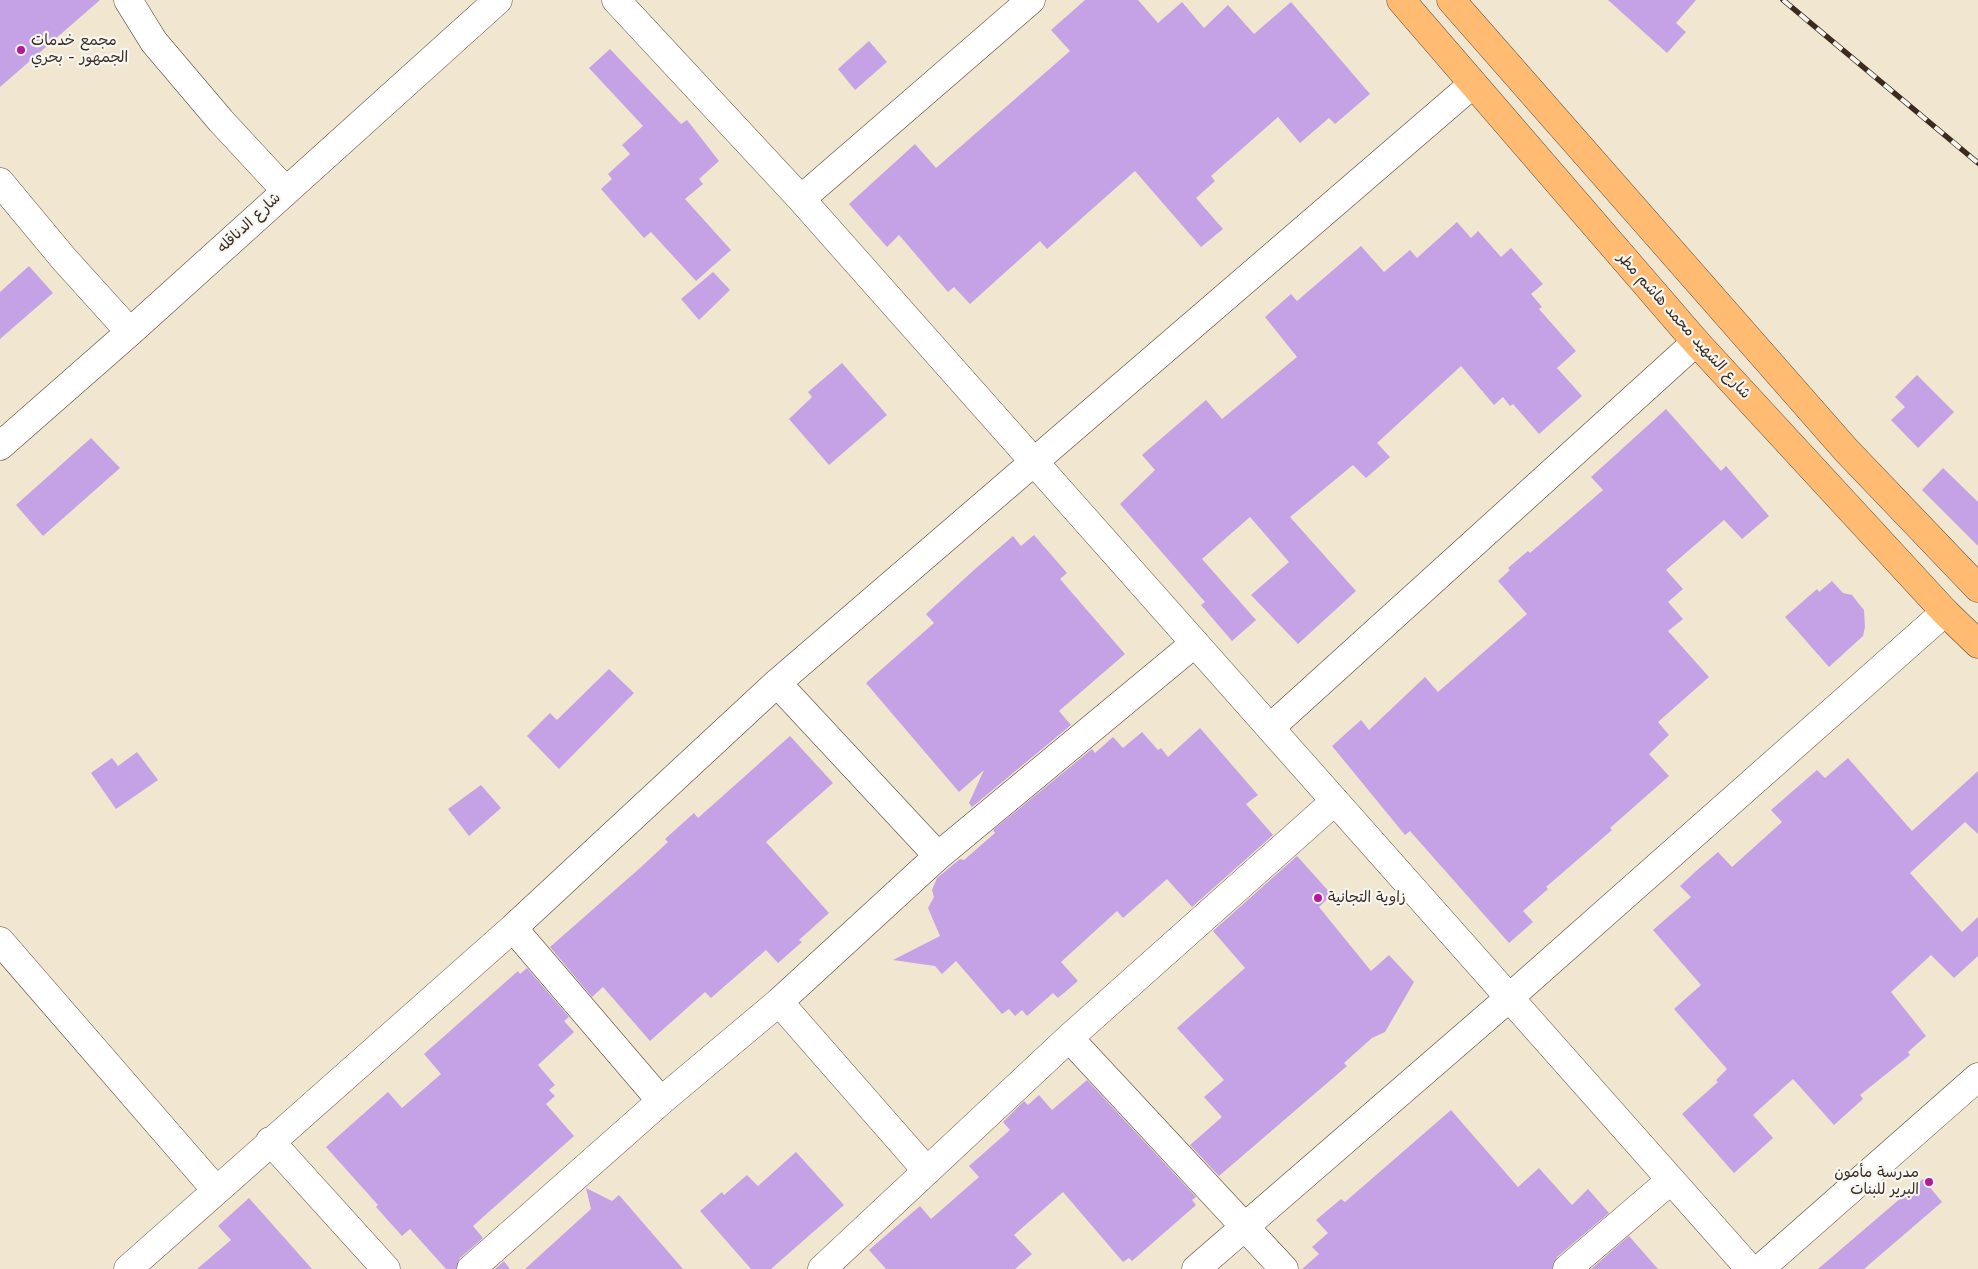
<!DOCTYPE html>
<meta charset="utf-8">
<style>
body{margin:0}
canvas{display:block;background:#f1e6cf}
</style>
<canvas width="1978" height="1269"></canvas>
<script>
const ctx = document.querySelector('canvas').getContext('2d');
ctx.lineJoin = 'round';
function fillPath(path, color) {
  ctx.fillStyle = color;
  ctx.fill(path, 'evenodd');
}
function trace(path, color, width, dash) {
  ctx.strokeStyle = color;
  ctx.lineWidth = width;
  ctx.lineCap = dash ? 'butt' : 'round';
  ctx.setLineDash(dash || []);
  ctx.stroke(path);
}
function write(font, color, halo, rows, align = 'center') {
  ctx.font = font + ' "Playpen Sans","Playpen Sans Arabic",sans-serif';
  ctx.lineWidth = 4.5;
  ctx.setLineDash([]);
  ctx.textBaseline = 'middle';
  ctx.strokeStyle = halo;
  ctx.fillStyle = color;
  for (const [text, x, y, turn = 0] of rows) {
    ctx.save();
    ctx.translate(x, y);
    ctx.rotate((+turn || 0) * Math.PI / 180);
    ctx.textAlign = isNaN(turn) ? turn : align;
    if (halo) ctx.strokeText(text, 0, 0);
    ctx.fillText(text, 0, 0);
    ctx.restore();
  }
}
fillPath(new Path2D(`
 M 0,0 L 100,0 L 0,87 Z
 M 1085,0 L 1138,0 L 1158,23 L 1182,2 L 1204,28 L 1228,5 L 1254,34 L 1291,2 L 1370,94 L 1335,124 L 1329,118 L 1300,143 L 1278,117 L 1211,176 L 1215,181 L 1196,198 L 1223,229 L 1201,247 L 1135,171 L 1047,249 L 1040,241 L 970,304 L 954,287 L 948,292 L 899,235 L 887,247 L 849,204 L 915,144 L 936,168 L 1070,51 L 1051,30 Z
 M 1608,0 L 1696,0 L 1676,23 L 1686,32 L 1667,53 Z
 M 869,41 L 887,62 L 855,90 L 838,69 Z
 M 610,49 L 681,124 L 687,120 L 719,161 L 699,179 L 703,184 L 685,199 L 731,250 L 696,281 L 651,232 L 644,238 L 601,189 L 612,179 L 608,174 L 630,154 L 622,145 L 643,126 L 589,68 Z
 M 1457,222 L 1471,238 L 1478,231 L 1501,257 L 1511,248 L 1543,284 L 1531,294 L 1542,307 L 1539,309 L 1576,351 L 1557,368 L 1582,396 L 1539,434 L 1513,404 L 1510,406 L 1503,397 L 1494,405 L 1461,366 L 1377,443 L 1390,457 L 1366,478 L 1353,465 L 1290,517 L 1356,591 L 1298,644 L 1251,595 L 1289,562 L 1250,517 L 1202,559 L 1256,620 L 1232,641 L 1201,605 L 1205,602 L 1120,504 L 1155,470 L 1142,455 L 1206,400 L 1222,419 L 1297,357 L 1265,317 L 1291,294 L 1297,301 L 1361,246 L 1384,272 L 1410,250 L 1417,258 Z
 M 29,266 L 53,293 L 0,339 L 0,292 Z
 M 713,272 L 730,290 L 699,320 L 681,299 Z
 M 842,363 L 887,415 L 829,465 L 789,419 L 812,397 L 808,392 Z
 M 1917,375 L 1954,412 L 1918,448 L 1891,420 L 1905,407 L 1895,397 Z
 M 1666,409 L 1721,471 L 1726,466 L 1769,516 L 1742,539 L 1724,520 L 1666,570 L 1683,589 L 1668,602 L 1683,619 L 1668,631 L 1709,677 L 1658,722 L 1669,735 L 1649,754 L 1669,776 L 1610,828 L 1612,830 L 1546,887 L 1548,889 L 1523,911 L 1533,922 L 1509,943 L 1410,831 L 1405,835 L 1332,746 L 1361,720 L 1369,730 L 1425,677 L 1438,692 L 1527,614 L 1498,581 L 1510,570 L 1508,568 L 1528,551 L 1530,553 L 1603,490 L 1591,477 Z
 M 91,438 L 120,468 L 43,536 L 16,505 Z
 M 1943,468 L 1978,502 L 1978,546 L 1922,490 Z
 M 1034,535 L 1067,573 L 1060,579 L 1125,654 L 1059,711 L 1071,725 L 972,807 L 969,803 L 984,770 L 959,792 L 866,683 L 934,623 L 926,614 L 975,569 L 1013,536 L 1021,546 Z
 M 1832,581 L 1843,593 L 1852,595 L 1859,604 L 1864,610 L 1865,627 L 1863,636 L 1829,667 L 1785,617 L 1817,589 L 1819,592 Z
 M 609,669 L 634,693 L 559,769 L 527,736 L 550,713 L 557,720 Z
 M 1200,728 L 1258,795 L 1246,804 L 1273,835 L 1192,907 L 1167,879 L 1123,918 L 1117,911 L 1061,962 L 1078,981 L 1058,998 L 1053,993 L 1027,1016 L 1022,1010 L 1015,1016 L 1009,1009 L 1002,1014 L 956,961 L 942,974 L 935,966 L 893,960 L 940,936 L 928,908 L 934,897 L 932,890 L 937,878 L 960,859 L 964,860 L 995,833 L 993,830 L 1092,749 L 1095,753 L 1113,737 L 1123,748 L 1142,732 L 1158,750 L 1161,748 L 1168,757 Z
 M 790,736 L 833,783 L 766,842 L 829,913 L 799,940 L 802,942 L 778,963 L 766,950 L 711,998 L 705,992 L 650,1041 L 603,987 L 592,997 L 550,947 L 640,868 L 668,842 L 665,839 L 694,813 L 698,818 Z
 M 137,752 L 158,780 L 116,809 L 91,773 L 112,758 L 118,766 Z
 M 1848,758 L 1912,831 L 1978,771 L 1978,834 L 1965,822 L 1910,873 L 1962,932 L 1978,917 L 1978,956 L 1954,978 L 1931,955 L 1891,992 L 1926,1036 L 1908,1052 L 1910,1055 L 1860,1095 L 1863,1099 L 1834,1125 L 1793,1079 L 1753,1115 L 1773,1138 L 1734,1173 L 1682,1114 L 1718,1082 L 1716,1080 L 1727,1069 L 1674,1009 L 1701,985 L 1653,930 L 1691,897 L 1680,886 L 1695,872 L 1718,852 L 1732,867 L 1782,822 L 1771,810 L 1817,770 L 1825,778 Z
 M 481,785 L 501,808 L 469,836 L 448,809 Z
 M 1297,856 L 1332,895 L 1319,907 L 1371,971 L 1389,955 L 1414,982 L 1385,1032 L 1372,1038 L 1344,1063 L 1347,1066 L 1219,1176 L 1190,1145 L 1222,1117 L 1204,1097 L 1224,1080 L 1177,1028 L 1245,968 L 1213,931 Z
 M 527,968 L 569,1017 L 564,1021 L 574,1032 L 538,1065 L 555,1085 L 549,1090 L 555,1096 L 546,1104 L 574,1136 L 473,1226 L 483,1238 L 460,1258 L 456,1269 L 446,1269 L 410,1229 L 402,1236 L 376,1207 L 378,1205 L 326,1147 L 388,1092 L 402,1108 L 441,1074 L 424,1054 L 518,971 L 520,974 Z
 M 1087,1080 L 1196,1197 L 1192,1200 L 1196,1205 L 1132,1261 L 1129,1258 L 1123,1262 L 1063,1192 L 1014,1235 L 1032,1254 L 1015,1269 L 886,1269 L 869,1250 L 920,1206 L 931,1219 L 979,1177 L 969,1166 L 1010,1130 L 1003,1122 L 1024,1101 L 1028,1105 L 1039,1095 L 1052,1110 Z
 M 1451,1110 L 1518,1187 L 1539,1168 L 1572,1205 L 1588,1189 L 1609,1213 L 1557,1257 L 1552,1269 L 1302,1269 L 1319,1254 L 1312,1247 L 1328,1233 L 1316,1220 L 1341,1199 L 1345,1202 Z
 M 796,1152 L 844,1205 L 771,1269 L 751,1269 L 700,1211 L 722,1192 L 724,1195 L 747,1175 L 758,1186 Z
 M 1923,1179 L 1942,1202 L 1864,1269 L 1818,1269 Z
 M 586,1188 L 612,1201 L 619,1195 L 683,1269 L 525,1269 L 591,1209 Z
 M 249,1198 L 312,1269 L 197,1269 L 231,1240 L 218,1226 Z
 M 1629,1236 L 1658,1269 L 1591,1269 Z
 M 504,1261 L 510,1269 L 495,1269 Z`), '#c5a2e6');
const minor = new Path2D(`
 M 128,0 L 154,42 L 221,121 L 285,190
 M 616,0 L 801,199 L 1750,1269
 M 0,182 L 64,259 L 130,332
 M 801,199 L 1031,0
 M 0,446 L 130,332 L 498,0
 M 777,683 L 938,856
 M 1270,728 L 1696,342
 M 513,928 L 661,1101
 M 0,941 L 216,1190
 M 779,1002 L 927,1171
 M 1069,1038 L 1284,1269
 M 270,1141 L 386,1269
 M 128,1269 L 513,928 L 777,683 L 1473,84
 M 471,1269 L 661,1101 L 779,1002 L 938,856 L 1195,643
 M 822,1269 L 1069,1038 L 1335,801
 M 1196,1269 L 1509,998 L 1945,612
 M 1567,1269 L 1671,1180
 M 1760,1269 L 1978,1077`);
const major = new Path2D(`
 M 1401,0 L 1696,342 L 1945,612 L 1978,644
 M 1451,0 L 1846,450 L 1978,588`);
trace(minor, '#564639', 29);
trace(major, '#564639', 29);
trace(minor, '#fff', 28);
trace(major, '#ffbb71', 28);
const rail = new Path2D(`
 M 1783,0 L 1978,163`);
trace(rail, '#3b2a1e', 5.5);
trace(rail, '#f6f6f2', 4, [11]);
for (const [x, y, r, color] of [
 [21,50,5,"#b5179e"],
 [1318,898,5,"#b5179e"],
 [1929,1182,5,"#b5179e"]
]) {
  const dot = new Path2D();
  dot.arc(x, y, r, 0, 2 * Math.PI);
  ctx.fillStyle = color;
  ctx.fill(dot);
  trace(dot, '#f6f6f2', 2);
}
write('15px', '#3b2a1e', '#f6f6f2', [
 ["مجمع خدمات",31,41],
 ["الجمهور - بحري",31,58],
 ["زاوية التجانية",1328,898],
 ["مدرسة مأمون",1919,1173,"right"],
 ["البرير للبنات",1919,1190,"right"]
], 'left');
write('15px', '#3b2a1e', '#f6f6f2', [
 ["شارع الدناقله",249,223,-43],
 ["شارع الشهيد محمد هاشم مطر",1684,326,48]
]);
</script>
